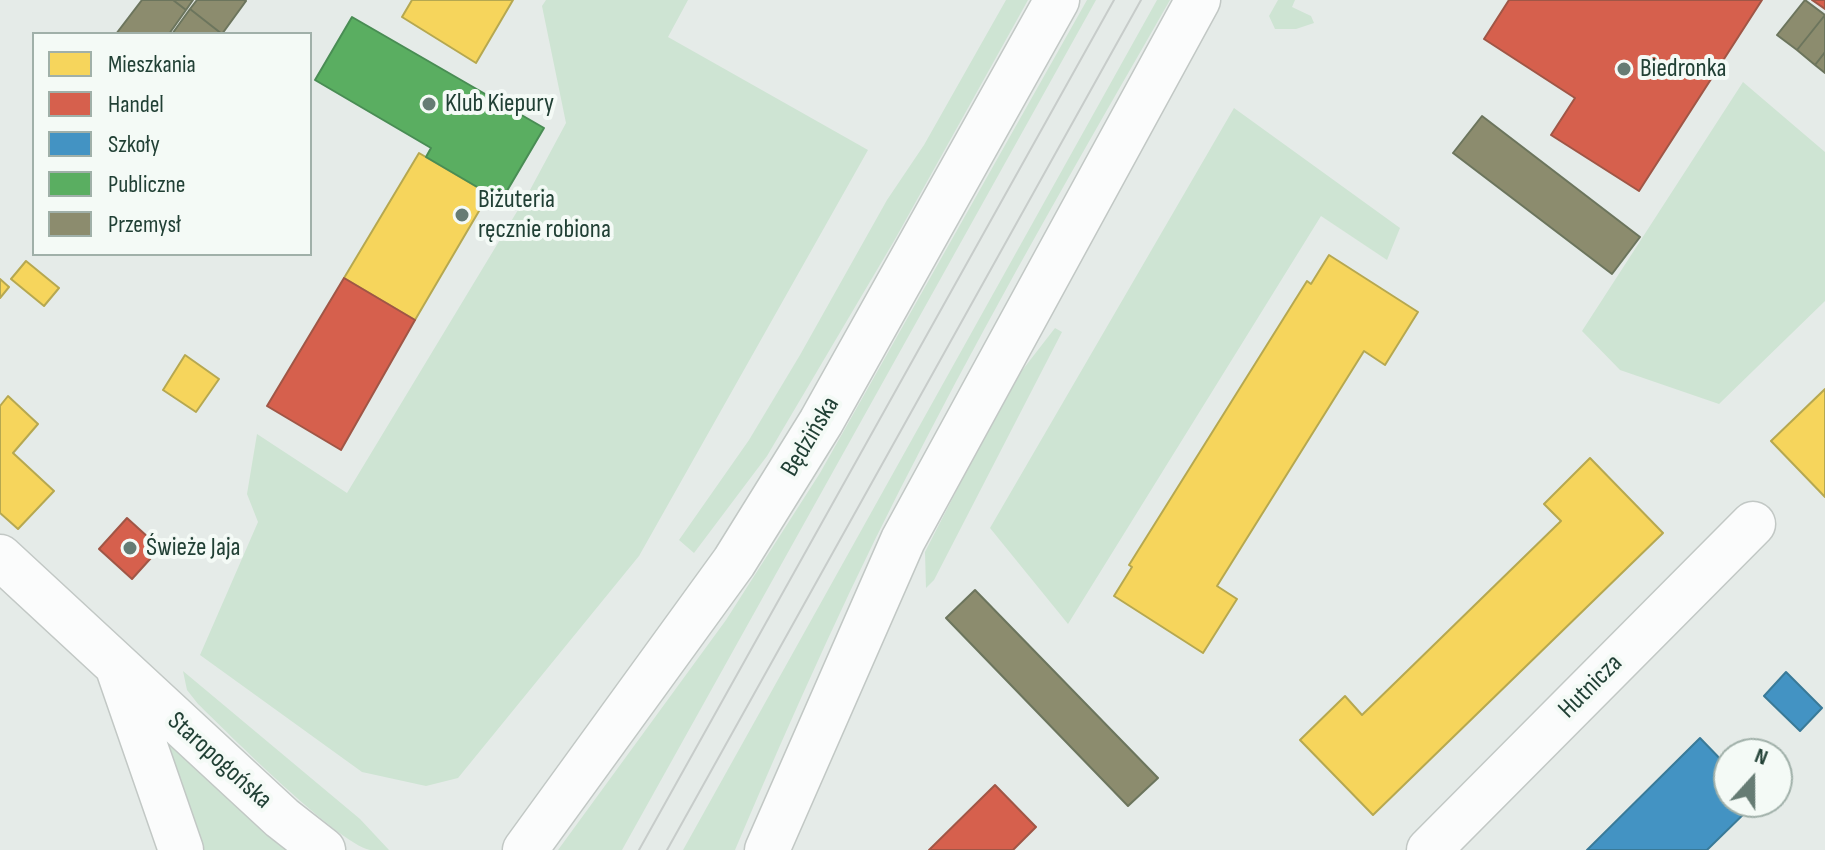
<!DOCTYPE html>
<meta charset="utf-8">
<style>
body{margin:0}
#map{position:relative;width:1825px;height:850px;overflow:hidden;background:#e5ebe8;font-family:"Sofia Sans Condensed",sans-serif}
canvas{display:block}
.legend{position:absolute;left:32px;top:32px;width:280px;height:224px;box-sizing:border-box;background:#f4faf6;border:2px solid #a0b0a9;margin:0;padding:10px 14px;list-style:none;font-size:24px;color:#214035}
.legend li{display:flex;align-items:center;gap:16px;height:40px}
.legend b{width:40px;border:2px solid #a0b0a9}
.north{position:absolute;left:1713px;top:738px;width:80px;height:80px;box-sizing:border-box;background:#f4faf6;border:2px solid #a0b0a9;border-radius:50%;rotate:21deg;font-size:22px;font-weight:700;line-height:32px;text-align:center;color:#214035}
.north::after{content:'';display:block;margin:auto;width:28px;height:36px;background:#667c74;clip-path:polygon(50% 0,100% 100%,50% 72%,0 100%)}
</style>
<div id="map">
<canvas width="1825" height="850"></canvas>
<ul class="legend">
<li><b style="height:22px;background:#f6d55c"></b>Mieszkania</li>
<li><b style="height:22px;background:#d6604d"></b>Handel</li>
<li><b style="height:22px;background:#4393c3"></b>Szkoły</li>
<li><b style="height:22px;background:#5aae61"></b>Publiczne</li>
<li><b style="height:22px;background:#8c8c6e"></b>Przemysł</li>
</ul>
<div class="north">N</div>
</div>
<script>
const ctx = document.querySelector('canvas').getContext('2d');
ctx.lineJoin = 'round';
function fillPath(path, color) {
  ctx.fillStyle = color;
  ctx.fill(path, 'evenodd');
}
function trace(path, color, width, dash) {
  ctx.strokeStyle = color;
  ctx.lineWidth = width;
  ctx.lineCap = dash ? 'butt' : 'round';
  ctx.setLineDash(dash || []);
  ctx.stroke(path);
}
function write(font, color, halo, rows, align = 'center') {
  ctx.font = font + ' "Sofia Sans Condensed",sans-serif';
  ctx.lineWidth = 8;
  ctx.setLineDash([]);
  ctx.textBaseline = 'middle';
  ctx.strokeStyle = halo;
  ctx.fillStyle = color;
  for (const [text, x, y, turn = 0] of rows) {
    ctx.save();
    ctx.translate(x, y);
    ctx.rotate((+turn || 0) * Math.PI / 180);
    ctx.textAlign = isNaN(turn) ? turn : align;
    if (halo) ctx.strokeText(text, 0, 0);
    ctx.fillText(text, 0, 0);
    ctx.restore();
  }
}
fillPath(new Path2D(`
 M 546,0 L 688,0 L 668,37 L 868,150 L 639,556 L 458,778 L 426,786 L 362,772 L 200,655 L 258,522 L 247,494 L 257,434 L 347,493 L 530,190 L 566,123 L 542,6 Z
 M 1006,0 L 1028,0 L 894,241 L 767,456 L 694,553 L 679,540 L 749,440 L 800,355 L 887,200 L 924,145 Z
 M 1087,0 L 1096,0 L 622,850 L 558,850 L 726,620 L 820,473 Z
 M 1157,0 L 1170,0 C 1087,145 1003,290 926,439 C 856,572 794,711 735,850 L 683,850 Z
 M 1278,0 L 1295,0 L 1292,7 L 1311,16 L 1314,23 L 1296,29 L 1275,29 L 1269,16 Z
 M 1743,82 L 1825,152 L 1825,301 L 1719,404 L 1620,370 L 1582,331 Z
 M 1234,108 L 1400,228 L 1387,260 L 1321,216 L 1068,624 L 990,528 Z
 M 1055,328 L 1062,332 L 934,580 L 926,588 L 925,552 L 1010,386 Z
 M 183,671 L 360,819 L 389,850 C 383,850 376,850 370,850 C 337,843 227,732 198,704 L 187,690 Z
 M 158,730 L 295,850 L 204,850 Z`), '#cee4d3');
const homes = new Path2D(`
 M 412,0 L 513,0 L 476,63 L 402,17 Z
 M 419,153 L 489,194 L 415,320 L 344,278 Z
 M 1329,255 L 1418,312 L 1385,365 L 1364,351 L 1217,586 L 1237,599 L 1203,653 L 1114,596 L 1132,567 L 1129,565 L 1307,281 L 1311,284 Z
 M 26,261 L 59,288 L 44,306 L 11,279 Z
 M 0,279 L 9,287 L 0,298 Z
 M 185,355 L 219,379 L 196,412 L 163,390 Z
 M 1825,389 L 1825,497 L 1771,441 Z
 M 8,396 L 38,424 L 13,453 L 54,491 L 18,529 L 0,513 L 0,406 Z
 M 1590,458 L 1663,533 L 1373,815 L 1300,740 L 1345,696 L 1362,715 L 1561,521 L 1544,504 Z`);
fillPath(homes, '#f6d55c');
trace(homes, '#b6a850', 2);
const shops = new Path2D(`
 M 1509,0 L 1762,0 L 1639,191 L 1551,135 L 1575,98 L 1484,39 Z
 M 1812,0 L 1825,0 L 1825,9 Z
 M 344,278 L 415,320 L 341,450 L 267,406 Z
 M 127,518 L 160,548 L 132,579 L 99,549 Z
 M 995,785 L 1036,827 L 1013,850 L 929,850 Z`);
fillPath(shops, '#d6604d');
trace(shops, '#a05646', 2);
const schools = new Path2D(`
 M 1786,672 L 1822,708 L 1800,731 L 1764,696 Z
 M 1700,738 L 1729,768 L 1729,802 L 1756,802 L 1707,850 L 1587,850 Z`);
fillPath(schools, '#4393c3');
trace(schools, '#397a98', 2);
const public = new Path2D(`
 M 352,17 L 544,128 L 501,201 L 426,157 L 431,148 L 315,80 Z`);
fillPath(public, '#5aae61');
trace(public, '#498d54', 2);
const industry = new Path2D(`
 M 142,0 L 173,0 L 186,10 L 169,34 L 116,34 Z
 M 173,0 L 193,0 L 186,10 Z
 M 197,0 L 244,0 L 246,1 L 222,34 L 190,9 Z
 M 1805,0 L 1825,15 L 1797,50 L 1777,35 Z
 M 190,9 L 222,34 L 172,34 Z
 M 1825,15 L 1825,52 L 1815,65 L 1797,50 Z
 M 1825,52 L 1825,73 L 1815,65 Z
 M 1482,116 L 1640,237 L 1612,274 L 1453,153 Z
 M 975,590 L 1158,778 L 1128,806 L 946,618 Z`);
fillPath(industry, '#8c8c6e');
trace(industry, '#6c755d', 2);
const minor = new Path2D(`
 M 0,557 L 282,818 L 323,850
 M 119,671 L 181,850
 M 525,850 L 734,562 L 821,422 L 1057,0
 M 767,850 L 903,540 L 1198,0
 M 1429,850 L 1753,524`);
trace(minor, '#c2c8c5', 47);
trace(minor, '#fbfcfc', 44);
trace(new Path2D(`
 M 639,850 L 1114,0
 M 667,850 L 1141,0`), '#c7ccca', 2);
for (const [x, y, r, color] of [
 [1624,69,8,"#667c74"],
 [429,104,8,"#667c74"],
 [462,215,8,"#667c74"],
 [130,548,8,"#667c74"]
]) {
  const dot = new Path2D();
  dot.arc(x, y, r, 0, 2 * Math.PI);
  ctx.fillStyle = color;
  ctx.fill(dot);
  trace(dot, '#f4faf6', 3);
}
write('26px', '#214035', '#f4faf6', [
 ["Biedronka",1640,69],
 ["Klub Kiepury",445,104],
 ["Biżuteria",478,200],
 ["ręcznie robiona",478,230],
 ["Świeże Jaja",146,548]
], 'left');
write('26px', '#214035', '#f4faf6', [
 ["Będzińska",811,437,-59],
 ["Hutnicza",1591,687,-45],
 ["Staropogońska",219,761,42]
]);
</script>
